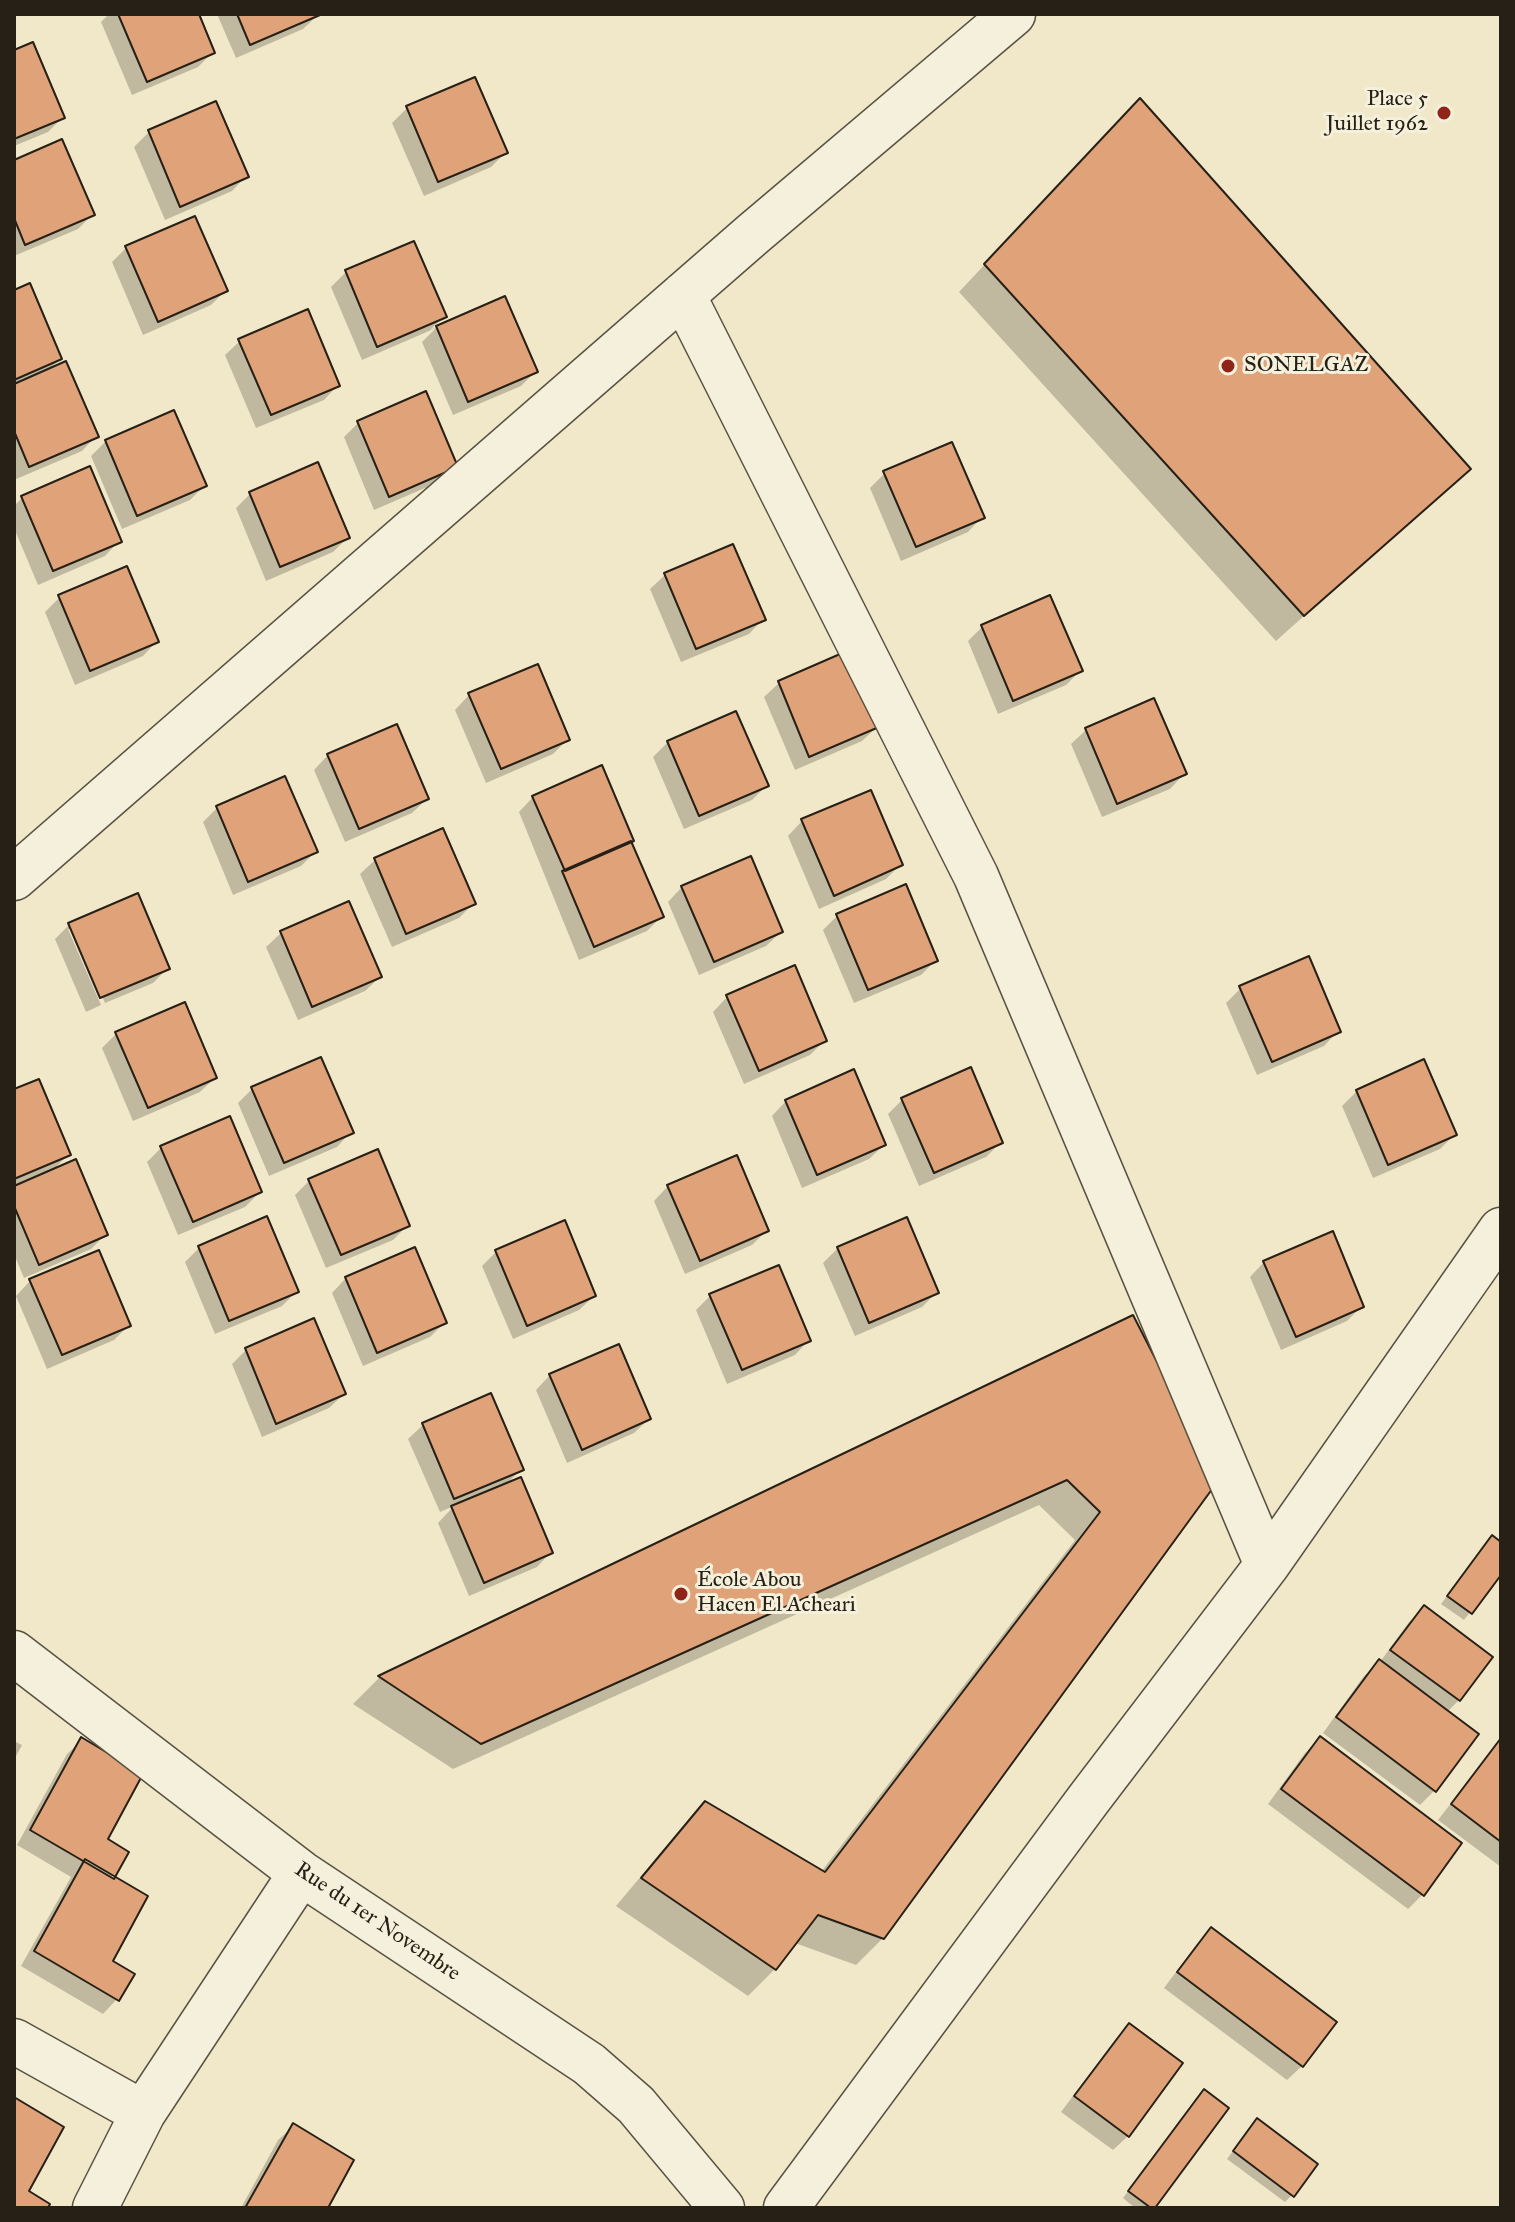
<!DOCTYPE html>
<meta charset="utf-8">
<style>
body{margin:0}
#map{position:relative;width:1515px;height:2222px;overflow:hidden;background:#f0e8c9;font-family:"IM FELL Great Primer",serif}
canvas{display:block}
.frame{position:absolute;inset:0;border:16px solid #272016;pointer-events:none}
</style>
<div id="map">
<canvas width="1515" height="2222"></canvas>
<div class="frame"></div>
</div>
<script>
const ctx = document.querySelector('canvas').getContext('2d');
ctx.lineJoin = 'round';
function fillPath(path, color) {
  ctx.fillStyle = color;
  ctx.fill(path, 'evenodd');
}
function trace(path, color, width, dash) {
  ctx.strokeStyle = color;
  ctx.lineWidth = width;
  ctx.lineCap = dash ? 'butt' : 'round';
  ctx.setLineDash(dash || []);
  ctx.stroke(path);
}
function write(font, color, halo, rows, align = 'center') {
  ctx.font = font + ' "IM FELL Great Primer",serif';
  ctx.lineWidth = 6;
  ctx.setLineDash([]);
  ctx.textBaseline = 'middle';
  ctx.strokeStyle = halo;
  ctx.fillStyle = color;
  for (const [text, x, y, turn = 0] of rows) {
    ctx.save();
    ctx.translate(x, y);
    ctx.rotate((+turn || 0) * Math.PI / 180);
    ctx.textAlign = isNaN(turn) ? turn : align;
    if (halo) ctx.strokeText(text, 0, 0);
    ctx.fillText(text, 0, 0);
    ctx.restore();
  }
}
fillPath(new Path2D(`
 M 109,14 L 197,14 L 213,52 L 198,67 L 132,95 L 101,22 Z
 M 217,14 L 317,14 L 318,15 L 303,29 L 236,58 Z
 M 14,52 L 63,117 L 48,132 L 14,146 Z
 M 215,103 L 246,176 L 232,191 L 165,220 L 134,147 L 149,132 Z
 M 407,108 L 506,152 L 491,167 L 424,196 L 392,123 Z
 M 1113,127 L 1468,469 L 1276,641 L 959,292 Z
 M 14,162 L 92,215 L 78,229 L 14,256 Z
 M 413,243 L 444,316 L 430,330 L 504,299 L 535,372 L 521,386 L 453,415 L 422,342 L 436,328 L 362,360 L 331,287 L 346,272 Z
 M 127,247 L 225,291 L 211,305 L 143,335 L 112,262 Z
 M 14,292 L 60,359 L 48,371 L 96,436 L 82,451 L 14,480 Z
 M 240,341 L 338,385 L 324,400 L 256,428 L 225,355 Z
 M 358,423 L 456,467 L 441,481 L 374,510 L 344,437 Z
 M 106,441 L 205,485 L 190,500 L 122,529 L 91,456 Z
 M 89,468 L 119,541 L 105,556 L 38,585 L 14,528 L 14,506 L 22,498 Z
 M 885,473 L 982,517 L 968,532 L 901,561 L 870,488 Z
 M 250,494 L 348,537 L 333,552 L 266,581 L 236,508 Z
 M 732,546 L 763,619 L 749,634 L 681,662 L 650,589 L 665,575 Z
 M 60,597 L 157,641 L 143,656 L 75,685 L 45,612 Z
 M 983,626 L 1080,671 L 1066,685 L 998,714 L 968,641 Z
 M 779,683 L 877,727 L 862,741 L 795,770 L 764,697 Z
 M 469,695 L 568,739 L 553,754 L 486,783 L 455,710 Z
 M 1153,701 L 1184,774 L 1170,789 L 1102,817 L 1071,744 L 1086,730 Z
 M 668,742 L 766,786 L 752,800 L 684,829 L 653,757 Z
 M 328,755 L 427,799 L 412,813 L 345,842 L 314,770 Z
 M 533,797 L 661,917 L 647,931 L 579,960 L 519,812 Z
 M 218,807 L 315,852 L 301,866 L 233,895 L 203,822 Z
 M 802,821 L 901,864 L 886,879 L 819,909 L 788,836 Z
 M 375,860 L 474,903 L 459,918 L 392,947 L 360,874 Z
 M 682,887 L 781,932 L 766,946 L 699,975 L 668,902 Z
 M 837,916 L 936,960 L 921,975 L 854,1003 L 823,930 Z
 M 69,925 L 168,968 L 153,983 L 105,1003 L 73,929 L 68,929 L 101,1005 L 86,1012 L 55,939 Z
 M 281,933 L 380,977 L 365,991 L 298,1020 L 266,947 Z
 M 1241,988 L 1338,1031 L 1324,1046 L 1257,1075 L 1226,1003 Z
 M 727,997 L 825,1040 L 810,1055 L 744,1084 L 713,1012 Z
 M 116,1034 L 215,1078 L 200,1092 L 133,1121 L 102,1048 Z
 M 253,1088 L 351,1132 L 337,1147 L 269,1176 L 238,1103 Z
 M 14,1091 L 69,1154 L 51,1172 L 105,1235 L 91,1249 L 24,1278 L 14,1254 Z
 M 1357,1091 L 1454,1135 L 1440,1149 L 1373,1178 L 1342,1106 Z
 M 903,1099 L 1000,1143 L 986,1157 L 919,1186 L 888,1114 Z
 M 786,1101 L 884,1145 L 869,1159 L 802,1188 L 772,1116 Z
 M 161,1148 L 260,1192 L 245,1207 L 178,1235 L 147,1162 Z
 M 309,1181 L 408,1225 L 393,1240 L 326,1268 L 295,1195 Z
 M 668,1186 L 767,1230 L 752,1245 L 685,1274 L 654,1201 Z
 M 199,1248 L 297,1291 L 282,1306 L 215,1334 L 185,1262 Z
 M 838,1248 L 937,1292 L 922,1307 L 855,1336 L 823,1263 Z
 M 496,1252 L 594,1296 L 579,1310 L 513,1339 L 482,1266 Z
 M 1264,1262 L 1362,1306 L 1347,1321 L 1281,1350 L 1250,1277 Z
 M 346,1278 L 445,1322 L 430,1337 L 363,1366 L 332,1293 Z
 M 30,1281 L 129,1325 L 114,1340 L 47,1369 L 16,1296 Z
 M 710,1296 L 809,1340 L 795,1355 L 727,1384 L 696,1310 Z
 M 1132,1318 L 1216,1480 L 883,1938 L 856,1965 L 795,1943 L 775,1969 L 748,1996 L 616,1906 L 679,1831 L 705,1804 L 821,1872 L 1075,1540 L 1039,1505 L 453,1769 L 353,1704 L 379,1678 Z
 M 246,1350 L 344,1394 L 329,1408 L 262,1437 L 232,1364 Z
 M 550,1375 L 649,1419 L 634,1433 L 567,1463 L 536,1390 Z
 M 423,1425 L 522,1469 L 505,1485 L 551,1552 L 537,1567 L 469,1596 L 438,1523 L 454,1506 L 440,1512 L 408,1439 Z
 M 1492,1537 L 1498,1542 L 1501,1539 L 1501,1572 L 1464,1620 L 1441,1604 Z
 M 1424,1608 L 1459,1700 L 1447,1712 L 1476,1734 L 1434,1791 L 1420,1805 L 1323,1733 L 1364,1676 L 1380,1662 L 1409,1622 Z
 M 1320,1739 L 1422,1895 L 1408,1909 L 1268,1804 L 1305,1753 Z
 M 1501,1739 L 1501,1867 L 1438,1820 Z
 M 82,1740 L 112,1877 L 111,1961 L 117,1999 L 103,2014 L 21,1966 L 71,1877 L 17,1845 L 67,1754 Z
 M 14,1741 L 22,1745 L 14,1760 Z
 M 1211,1930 L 1302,2066 L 1287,2080 L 1164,1988 L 1197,1944 Z
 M 1129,2026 L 1128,2136 L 1113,2150 L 1061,2112 L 1115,2040 Z
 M 1197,2099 L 1152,2208 L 1135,2208 L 1123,2198 Z
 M 293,2126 L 326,2208 L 241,2208 L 278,2140 Z
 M 1251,2127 L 1292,2195 L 1285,2202 L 1227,2159 Z`), '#0003');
const building = new Path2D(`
 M 118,14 L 199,14 L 215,53 L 147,82 Z
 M 237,14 L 320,14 L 320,15 L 250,45 Z
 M 33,42 L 65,118 L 14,139 L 14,50 Z
 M 475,77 L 508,153 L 438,182 L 406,106 Z
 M 1140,98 L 1471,469 L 1304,616 L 984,264 Z
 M 216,101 L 249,177 L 180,207 L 148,130 Z
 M 62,139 L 95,215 L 25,245 L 14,218 L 14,160 Z
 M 195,216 L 228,291 L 158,322 L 125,246 Z
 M 414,241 L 447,317 L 377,347 L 345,270 Z
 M 30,283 L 62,359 L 14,380 L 14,290 Z
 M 505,296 L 538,372 L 468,402 L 436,326 Z
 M 308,309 L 340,386 L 271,415 L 238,339 Z
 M 66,361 L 99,437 L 29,467 L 14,431 L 14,384 Z
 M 426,391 L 458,467 L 389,497 L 357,421 Z
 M 174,410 L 207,486 L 137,516 L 105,440 Z
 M 952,442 L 985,518 L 916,547 L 883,471 Z
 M 318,462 L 350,538 L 280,567 L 249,492 Z
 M 90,466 L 122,542 L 53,571 L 21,496 Z
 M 733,544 L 766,620 L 696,649 L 664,573 Z
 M 127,566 L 159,642 L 90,671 L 58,595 Z
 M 1050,595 L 1083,671 L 1013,701 L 981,625 Z
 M 847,651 L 879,727 L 809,757 L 778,681 Z
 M 538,664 L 570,740 L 501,769 L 468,693 Z
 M 1154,698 L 1187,774 L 1117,804 L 1085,728 Z
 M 736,711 L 769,786 L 699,816 L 667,741 Z
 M 397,724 L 429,799 L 359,829 L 327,754 Z
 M 602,765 L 634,841 L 565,871 L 532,796 Z
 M 285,776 L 318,852 L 248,882 L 216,806 Z
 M 871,790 L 903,865 L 834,896 L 801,819 Z
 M 443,828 L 476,904 L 406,934 L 374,858 Z
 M 631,841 L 664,917 L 594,947 L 562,871 Z
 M 751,856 L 783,932 L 714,962 L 681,886 Z
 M 906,884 L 938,961 L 868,990 L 836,914 Z
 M 138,893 L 170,969 L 100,998 L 68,923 Z
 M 349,901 L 382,977 L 312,1007 L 280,931 Z
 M 1309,956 L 1341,1032 L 1272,1062 L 1239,986 Z
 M 795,965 L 827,1041 L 759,1071 L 726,995 Z
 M 185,1002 L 217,1078 L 148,1108 L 115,1032 Z
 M 321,1057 L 354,1133 L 284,1163 L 251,1087 Z
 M 1424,1059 L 1457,1135 L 1388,1165 L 1356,1090 Z
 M 971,1067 L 1003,1143 L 934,1173 L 901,1098 Z
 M 854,1069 L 886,1145 L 817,1175 L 785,1100 Z
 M 39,1079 L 71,1155 L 14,1179 L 14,1089 Z
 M 230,1116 L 262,1192 L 193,1222 L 160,1146 Z
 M 378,1149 L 410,1226 L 341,1255 L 308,1179 Z
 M 737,1155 L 769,1231 L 700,1261 L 667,1185 Z
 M 76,1159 L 108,1235 L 39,1265 L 14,1206 L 14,1186 Z
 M 267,1216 L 299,1292 L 229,1321 L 198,1246 Z
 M 907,1217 L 939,1293 L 869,1323 L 837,1247 Z
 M 565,1220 L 596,1296 L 527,1326 L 495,1250 Z
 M 1333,1231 L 1364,1307 L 1296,1337 L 1263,1261 Z
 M 415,1247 L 447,1323 L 377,1353 L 345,1277 Z
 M 99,1250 L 131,1326 L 62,1355 L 29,1279 Z
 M 779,1265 L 811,1341 L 742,1370 L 709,1294 Z
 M 1133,1315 L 1218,1481 L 884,1939 L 818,1915 L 776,1970 L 641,1878 L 705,1801 L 825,1872 L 1100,1512 L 1067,1480 L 481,1744 L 378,1676 Z
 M 314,1318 L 346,1394 L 276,1424 L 245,1348 Z
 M 619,1344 L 651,1419 L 582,1450 L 549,1374 Z
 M 491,1393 L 524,1470 L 454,1499 L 422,1423 Z
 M 521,1477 L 553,1553 L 484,1583 L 451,1506 Z
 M 1492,1535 L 1501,1542 L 1501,1575 L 1472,1614 L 1447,1596 Z
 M 1424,1605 L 1493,1657 L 1460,1701 L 1390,1650 Z
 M 1379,1659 L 1479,1734 L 1436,1792 L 1336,1717 Z
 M 1320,1736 L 1462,1843 L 1424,1896 L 1281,1789 Z
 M 81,1737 L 143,1774 L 108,1839 L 129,1852 L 114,1879 L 30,1830 Z
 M 1501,1738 L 1501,1842 L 1451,1804 Z
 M 85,1859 L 148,1896 L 113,1961 L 135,1974 L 119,2001 L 34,1951 Z
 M 1211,1927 L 1337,2022 L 1303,2067 L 1177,1972 Z
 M 1129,2023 L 1183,2063 L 1129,2137 L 1074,2096 Z
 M 1204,2089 L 1229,2108 L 1155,2208 L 1151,2208 L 1128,2191 Z
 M 14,2097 L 64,2127 L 29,2191 L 50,2204 L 48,2208 L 14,2208 Z
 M 1257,2118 L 1318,2164 L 1294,2197 L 1233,2151 Z
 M 293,2123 L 354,2160 L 328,2208 L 245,2208 Z`);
fillPath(building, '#e0a279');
trace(building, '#272016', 2);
const minor = new Path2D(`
 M 683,295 L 976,876 L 1267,1565
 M 14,878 L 753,234 L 1013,14
 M 14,1653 L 301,1873 L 589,2064 L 636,2105 L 722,2208
 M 14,2041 L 143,2113
 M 95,2208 L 143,2113 L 301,1873
 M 786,2208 L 1088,1800 L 1267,1565 L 1501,1230`);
trace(minor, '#595243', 47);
trace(minor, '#f5f0dc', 44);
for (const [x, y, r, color] of [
 [1444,113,8,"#8f2418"],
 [1228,366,8,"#8f2418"],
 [681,1594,8,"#8f2418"]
]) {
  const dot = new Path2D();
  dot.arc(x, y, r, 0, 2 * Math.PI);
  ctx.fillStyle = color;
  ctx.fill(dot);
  trace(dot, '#f5f0dc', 3);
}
write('22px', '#272016', '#f5f0dc', [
 ["Place 5",1428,100,"right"],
 ["Juillet 1962",1428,125,"right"],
 ["SONELGAZ",1244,366],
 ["École Abou",697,1581],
 ["Hacen El Acheari",697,1606]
], 'left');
write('22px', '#272016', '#f5f0dc', [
 ["Rue du 1er Novembre",377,1922,34]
]);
</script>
